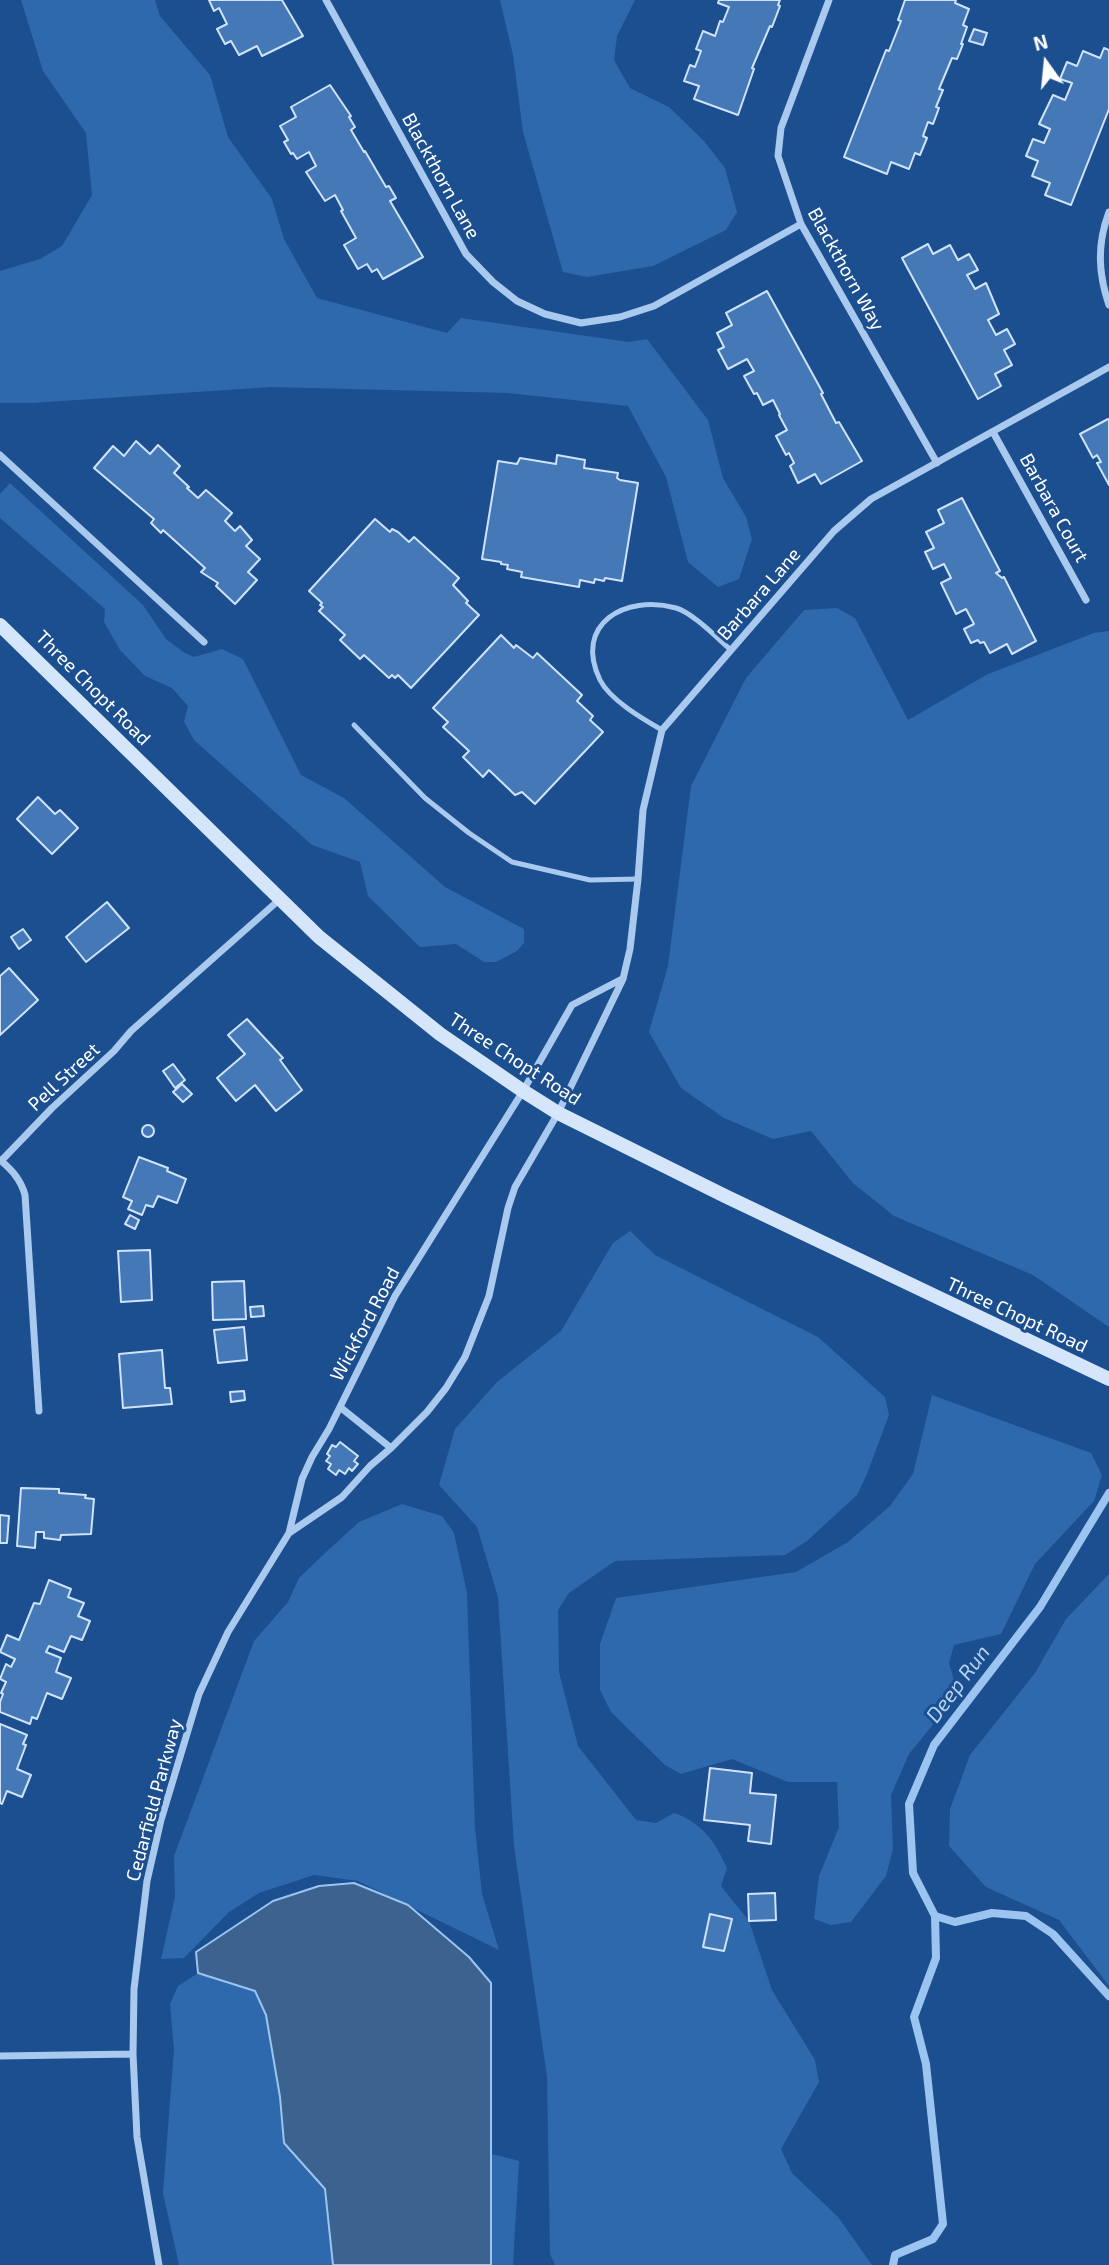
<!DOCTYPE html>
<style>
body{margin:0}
#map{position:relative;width:1109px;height:2265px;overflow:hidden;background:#1b4f8f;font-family:"Exo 2",sans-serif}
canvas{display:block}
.north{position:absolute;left:1011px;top:28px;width:70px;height:70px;-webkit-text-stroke:5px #1b4f8f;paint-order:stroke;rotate:345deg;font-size:19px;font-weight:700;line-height:28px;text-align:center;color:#fff}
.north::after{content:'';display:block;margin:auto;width:24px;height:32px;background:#fff;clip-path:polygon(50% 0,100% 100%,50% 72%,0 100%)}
</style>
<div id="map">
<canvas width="1109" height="2265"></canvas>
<div class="north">N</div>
</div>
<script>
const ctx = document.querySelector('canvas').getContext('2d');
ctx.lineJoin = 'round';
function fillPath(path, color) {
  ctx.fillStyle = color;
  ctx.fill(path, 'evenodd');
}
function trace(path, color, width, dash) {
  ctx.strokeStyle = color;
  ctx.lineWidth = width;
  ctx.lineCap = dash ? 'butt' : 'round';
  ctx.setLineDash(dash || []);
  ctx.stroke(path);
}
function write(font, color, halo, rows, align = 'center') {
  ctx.font = font + ' "Exo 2",sans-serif';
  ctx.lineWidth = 6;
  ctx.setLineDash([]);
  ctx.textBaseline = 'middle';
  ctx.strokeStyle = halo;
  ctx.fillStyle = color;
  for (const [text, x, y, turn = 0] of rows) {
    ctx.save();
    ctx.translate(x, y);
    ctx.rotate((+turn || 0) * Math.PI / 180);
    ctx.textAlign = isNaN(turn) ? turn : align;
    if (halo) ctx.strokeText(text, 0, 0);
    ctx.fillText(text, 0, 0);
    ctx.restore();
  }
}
fillPath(new Path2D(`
 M 21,0 L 155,0 L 160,16 L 210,75 L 228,137 L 272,199 L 284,239 L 317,298 L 447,333 L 461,318 L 629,342 L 647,339 L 708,420 L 723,478 L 746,517 L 752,539 L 739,579 L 718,587 L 688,562 L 666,477 L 628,406 L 508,393 L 271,387 L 32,403 L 0,403 L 0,271 L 40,259 L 62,246 L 92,195 L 86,133 L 43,71 Z
 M 500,0 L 635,0 L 617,36 L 614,60 L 630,88 L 669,107 L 704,141 L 725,168 L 737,212 L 726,230 L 653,266 L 587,277 L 563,272 L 523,132 L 513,55 Z
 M 10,483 L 143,605 L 166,639 L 185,653 L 194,657 L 222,649 L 243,659 L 301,775 L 344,798 L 445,887 L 524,929 L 524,943 L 517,951 L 496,962 L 484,962 L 456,944 L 420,947 L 368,896 L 360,862 L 312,845 L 194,740 L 184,722 L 188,706 L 172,688 L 145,676 L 120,650 L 104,622 L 105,609 L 0,518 L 0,494 Z
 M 837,608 L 855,618 L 908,720 L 988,674 L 1094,633 L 1109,631 L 1109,1327 L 1033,1275 L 894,1216 L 853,1183 L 811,1131 L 773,1139 L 724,1118 L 681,1088 L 649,1032 L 668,966 L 691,786 L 746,678 L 804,610 Z
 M 630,1231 L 655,1255 L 818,1337 L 885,1397 L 889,1415 L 867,1474 L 857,1495 L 807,1541 L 785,1555 L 615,1561 L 569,1593 L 558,1610 L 559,1672 L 578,1746 L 636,1820 L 656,1823 L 674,1813 C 701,1822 715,1841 727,1868 L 721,1886 L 749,1921 L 772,1990 L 815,2060 L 819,2082 L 781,2149 L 792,2173 L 838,2217 L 872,2265 L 555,2265 L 550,2254 L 547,2077 L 514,1846 L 498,1597 L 477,1527 L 439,1485 L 455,1429 L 497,1382 L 561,1331 L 613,1243 Z
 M 932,1395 L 1091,1453 L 1102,1475 L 1094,1501 L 1035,1564 L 1001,1634 L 954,1645 L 949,1663 L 955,1684 L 944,1711 L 909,1754 L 891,1795 L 893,1849 L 886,1876 L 851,1922 L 831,1925 L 814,1919 L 819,1876 L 839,1827 L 837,1782 L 788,1782 L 732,1759 L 681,1774 L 665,1765 L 611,1712 L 600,1690 L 600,1644 L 616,1598 L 796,1572 L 848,1542 L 890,1506 L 913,1474 Z
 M 402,1504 L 442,1516 L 454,1533 L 467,1593 L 475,1828 L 482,1894 L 499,1950 L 358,1881 L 314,1875 L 259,1893 L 229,1912 L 184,1958 L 161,1959 L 175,1897 L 174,1856 L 254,1641 L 288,1602 L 299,1578 L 324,1554 L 359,1522 Z
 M 1109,1574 L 1109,1986 L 1059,1920 L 986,1887 L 949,1846 L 950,1809 L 970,1755 L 1035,1673 L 1066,1619 Z
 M 198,1973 L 255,1991 L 266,2015 L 280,2097 L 284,2143 L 325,2189 L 333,2265 L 179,2265 L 163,2193 L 174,2049 L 170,2004 L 178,1986 Z
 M 492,2154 L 519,2161 L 513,2265 L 491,2265 Z`), '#2e69ad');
const water = new Path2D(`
 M 354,1883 L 408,1905 L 469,1957 L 491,1983 L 491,2265 L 333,2265 L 325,2189 L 284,2143 L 280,2097 L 266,2015 L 255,1991 L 198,1973 L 196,1952 L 273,1901 L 319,1886 Z`);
fillPath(water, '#3c6290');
trace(water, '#9cc4f0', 2);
trace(new Path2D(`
 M 935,1916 L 955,1922 L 992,1913 L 1026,1916 L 1053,1934 L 1109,1996
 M 893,2265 L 895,2255 L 933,2239 L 943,2224 L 926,2064 L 914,2017 L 936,1958 L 935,1916 L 913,1873 L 909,1804 L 934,1745 L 1040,1607 L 1109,1493`), '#9cc4f0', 8);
const building = new Path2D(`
 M 209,0 L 282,0 L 303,36 L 262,56 L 257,46 L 239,55 L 231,41 L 225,44 L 217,29 L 227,24 L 219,8 L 214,11 Z
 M 719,0 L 780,0 L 778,5 L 780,6 L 772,27 L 770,26 L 752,68 L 754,69 L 738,115 L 694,99 L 699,86 L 684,81 L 690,65 L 695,67 L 701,51 L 696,49 L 703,31 L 715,36 L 720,21 L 723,22 L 729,7 L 718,3 Z
 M 905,0 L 956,0 L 955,3 L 969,9 L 963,25 L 967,27 L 961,44 L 963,44 L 957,59 L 952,58 L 939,89 L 943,90 L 936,107 L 939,108 L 933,124 L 928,122 L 923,136 L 927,138 L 920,155 L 915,153 L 909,169 L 891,162 L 887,174 L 844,157 L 886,50 L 889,51 L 901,21 L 898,20 Z
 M 974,29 L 987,33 L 983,45 L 969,41 Z
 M 1104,48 L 1109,50 L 1109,109 L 1071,205 L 1045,195 L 1050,183 L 1032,176 L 1038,161 L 1026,156 L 1033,139 L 1044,143 L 1050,129 L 1039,124 L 1053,95 L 1065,100 L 1072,83 L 1060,79 L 1067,62 L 1077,66 L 1083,51 L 1100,58 Z
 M 330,85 L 351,116 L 349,117 L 355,127 L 351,130 L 364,152 L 365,151 L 386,187 L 389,186 L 396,198 L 390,201 L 423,257 L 383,279 L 377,269 L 372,272 L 367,264 L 358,269 L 344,245 L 356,238 L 341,211 L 343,210 L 335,195 L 325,201 L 306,172 L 316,166 L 309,152 L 297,159 L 293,153 L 291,154 L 284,142 L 288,140 L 280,126 L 296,117 L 291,107 Z
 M 928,244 L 933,254 L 950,245 L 958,260 L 969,254 L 978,270 L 967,275 L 975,289 L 986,283 L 999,314 L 988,320 L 996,335 L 1007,329 L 1015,344 L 1004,350 L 1012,365 L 995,374 L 1001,386 L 978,399 L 902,258 Z
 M 767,291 L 823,393 L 821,394 L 836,423 L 839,422 L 862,461 L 821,484 L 815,474 L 798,483 L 790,466 L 794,463 L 789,453 L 786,455 L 776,436 L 787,430 L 779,415 L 780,414 L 773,400 L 763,405 L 757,393 L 754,394 L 744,376 L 754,371 L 747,359 L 728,369 L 718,350 L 724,347 L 717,333 L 732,325 L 726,313 Z
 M 1108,419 L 1109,420 L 1109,485 L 1097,463 L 1101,462 L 1097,455 L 1093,458 L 1080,434 Z
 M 136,441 L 150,454 L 158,445 L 180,466 L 174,473 L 189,487 L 187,488 L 198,498 L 206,490 L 232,513 L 225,521 L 235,531 L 240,526 L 252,540 L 246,546 L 260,559 L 248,572 L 257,580 L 235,604 L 216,586 L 218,583 L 201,572 L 205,568 L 163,530 L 161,533 L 151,523 L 154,519 L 94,468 L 113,446 L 124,456 Z
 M 557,455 L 585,460 L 584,468 L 618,473 L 617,478 L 620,480 L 638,483 L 622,581 L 605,578 L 604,581 L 595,579 L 594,583 L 580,580 L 579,587 L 521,577 L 522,572 L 507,569 L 508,565 L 501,564 L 501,562 L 482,559 L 498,461 L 517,464 L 520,458 L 556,464 Z
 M 962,498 L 1000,571 L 996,573 L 1002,578 L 1004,577 L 1036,641 L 1012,654 L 1007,644 L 990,653 L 984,642 L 980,643 L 978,640 L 971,643 L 964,629 L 974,624 L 966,609 L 956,614 L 941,583 L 951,578 L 944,564 L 933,569 L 925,552 L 934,548 L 926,532 L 944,523 L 938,510 Z
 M 375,519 L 390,532 L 392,529 L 398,532 L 409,542 L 414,537 L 459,578 L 453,585 L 468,601 L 466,603 L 479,615 L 411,688 L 398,675 L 395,678 L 392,675 L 389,678 L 364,655 L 360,659 L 340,640 L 345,635 L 319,611 L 323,607 L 320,605 L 322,603 L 309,591 Z
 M 501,635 L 514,648 L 516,645 L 533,658 L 537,653 L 582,695 L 577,701 L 593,716 L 590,720 L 603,732 L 535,804 L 522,792 L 515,795 L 489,770 L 483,777 L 463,757 L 469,751 L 443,727 L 448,722 L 433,708 Z
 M 38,797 L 55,814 L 60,810 L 78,828 L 52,854 L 17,819 Z
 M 107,902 L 129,928 L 86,962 L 66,937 Z
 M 23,929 L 31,940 L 19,949 L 11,937 Z
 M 9,968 L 38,1000 L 0,1035 L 0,976 Z
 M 247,1019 L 283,1058 L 280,1060 L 302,1090 L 276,1111 L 255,1085 L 236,1101 L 217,1078 L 245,1054 L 228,1035 Z
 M 173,1064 L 185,1080 L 175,1088 L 163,1071 Z
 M 182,1084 L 192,1094 L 183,1102 L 173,1092 Z
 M142 1131a6 6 0 1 1 12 0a6 6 0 1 1-12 0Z
 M 139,1157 L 168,1168 L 167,1171 L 186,1179 L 177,1203 L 158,1196 L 153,1207 L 146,1205 L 142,1215 L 128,1209 L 132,1201 L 123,1197 Z
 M 130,1215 L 139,1220 L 135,1229 L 125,1224 Z
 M 150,1250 L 152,1300 L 121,1302 L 118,1251 Z
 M 244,1281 L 246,1319 L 213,1320 L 212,1282 Z
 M 263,1306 L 264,1316 L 251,1317 L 250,1307 Z
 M 244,1327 L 247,1360 L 218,1363 L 214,1330 Z
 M 162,1350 L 165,1388 L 170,1388 L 172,1404 L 123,1408 L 119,1354 Z
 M 244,1391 L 245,1400 L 231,1402 L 230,1392 Z
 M 340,1442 L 358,1456 L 354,1461 L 358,1464 L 352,1471 L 349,1468 L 345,1474 L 339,1470 L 336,1475 L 328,1469 L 331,1464 L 326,1461 L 330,1456 L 327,1454 L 332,1445 L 336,1447 Z
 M 21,1488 L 59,1489 L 59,1493 L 86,1495 L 85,1498 L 94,1499 L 91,1534 L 61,1535 L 60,1540 L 44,1538 L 44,1532 L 36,1532 L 35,1548 L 17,1546 Z
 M 0,1515 L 9,1516 L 7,1543 L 0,1543 Z
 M 49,1580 L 71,1589 L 68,1597 L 84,1603 L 78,1616 L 90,1621 L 82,1640 L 71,1636 L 64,1652 L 49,1646 L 46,1652 L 61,1658 L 56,1672 L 71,1678 L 62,1699 L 47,1693 L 37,1719 L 32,1717 L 30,1724 L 0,1712 L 0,1702 L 3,1694 L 1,1693 L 6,1682 L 0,1679 L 6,1664 L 11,1667 L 15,1659 L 0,1652 L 7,1635 L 19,1640 L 34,1603 L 40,1604 Z
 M 0,1724 L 27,1735 L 23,1744 L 26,1745 L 17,1769 L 31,1775 L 22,1797 L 7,1791 L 2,1804 L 0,1803 Z
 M 710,1768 L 752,1773 L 750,1793 L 776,1795 L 771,1844 L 748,1841 L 750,1825 L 704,1820 Z
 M 775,1893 L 776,1920 L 749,1921 L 748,1894 Z
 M 710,1914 L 732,1919 L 724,1951 L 703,1947 Z`);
fillPath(building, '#4478b7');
trace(building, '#cfe3fa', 2);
trace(new Path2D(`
 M 354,725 L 425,798 L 469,833 L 512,862 L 590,880 L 638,879
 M 662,730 C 643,719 610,700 600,680 C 573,624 625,594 676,608 C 693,613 717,638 731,650`), '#a9c9ee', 5);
trace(new Path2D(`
 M 326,0 L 466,254 L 493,282 L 517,301 L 545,314 L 581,323 L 620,317 L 654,306 L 801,224
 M 829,0 L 781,128 L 778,156 L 801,224 L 937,463
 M 1109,212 C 1097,244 1098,273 1109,305
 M 993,432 L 1086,600
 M 0,455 L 204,642
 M 0,1160 C 12,1170 21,1180 25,1195 L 39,1411
 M 1,1161 L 52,1108 L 114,1051 L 131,1031 L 279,900
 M 340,1407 L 391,1448
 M 289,1533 L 342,1497 L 370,1466 L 391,1448 L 427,1412 L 446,1388 L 465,1357 L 489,1296 L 508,1208 L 515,1187 L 558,1113 L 623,979 L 630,949 L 638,879 L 643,810 L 662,730 L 834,531 L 871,499 L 1109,367
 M 0,2056 L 133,2054
 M 159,2265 L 137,2137 L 133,2054 L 134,1989 L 147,1881 L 161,1820 L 199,1694 L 228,1632 L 289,1533 L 302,1479 L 312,1457 L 329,1429 L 395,1296 L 523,1091 L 572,1005 L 622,979`), '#a9c9ee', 7);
trace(new Path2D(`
 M 0,625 L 319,937 L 440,1034 L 523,1091 L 558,1113 L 725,1196 L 1109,1379`), '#d6e6fa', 14);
write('19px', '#fff', '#1b4f8f', [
 ["Blackthorn Lane",441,176,61],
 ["Blackthorn Way",846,269,61],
 ["Barbara Court",1054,508,61],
 ["Barbara Lane",759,594,-49],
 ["Three Chopt Road",93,688,45],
 ["Three Chopt Road",515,1059,33],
 ["Pell Street",64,1077,-43],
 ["Three Chopt Road",1017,1315,25],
 ["Wickford Road",365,1324,-62],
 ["Cedarfield Parkway",154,1800,-75]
]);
write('italic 21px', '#b5d3f5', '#1b4f8f', [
 ["Deep Run",958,1684,-53]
]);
</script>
